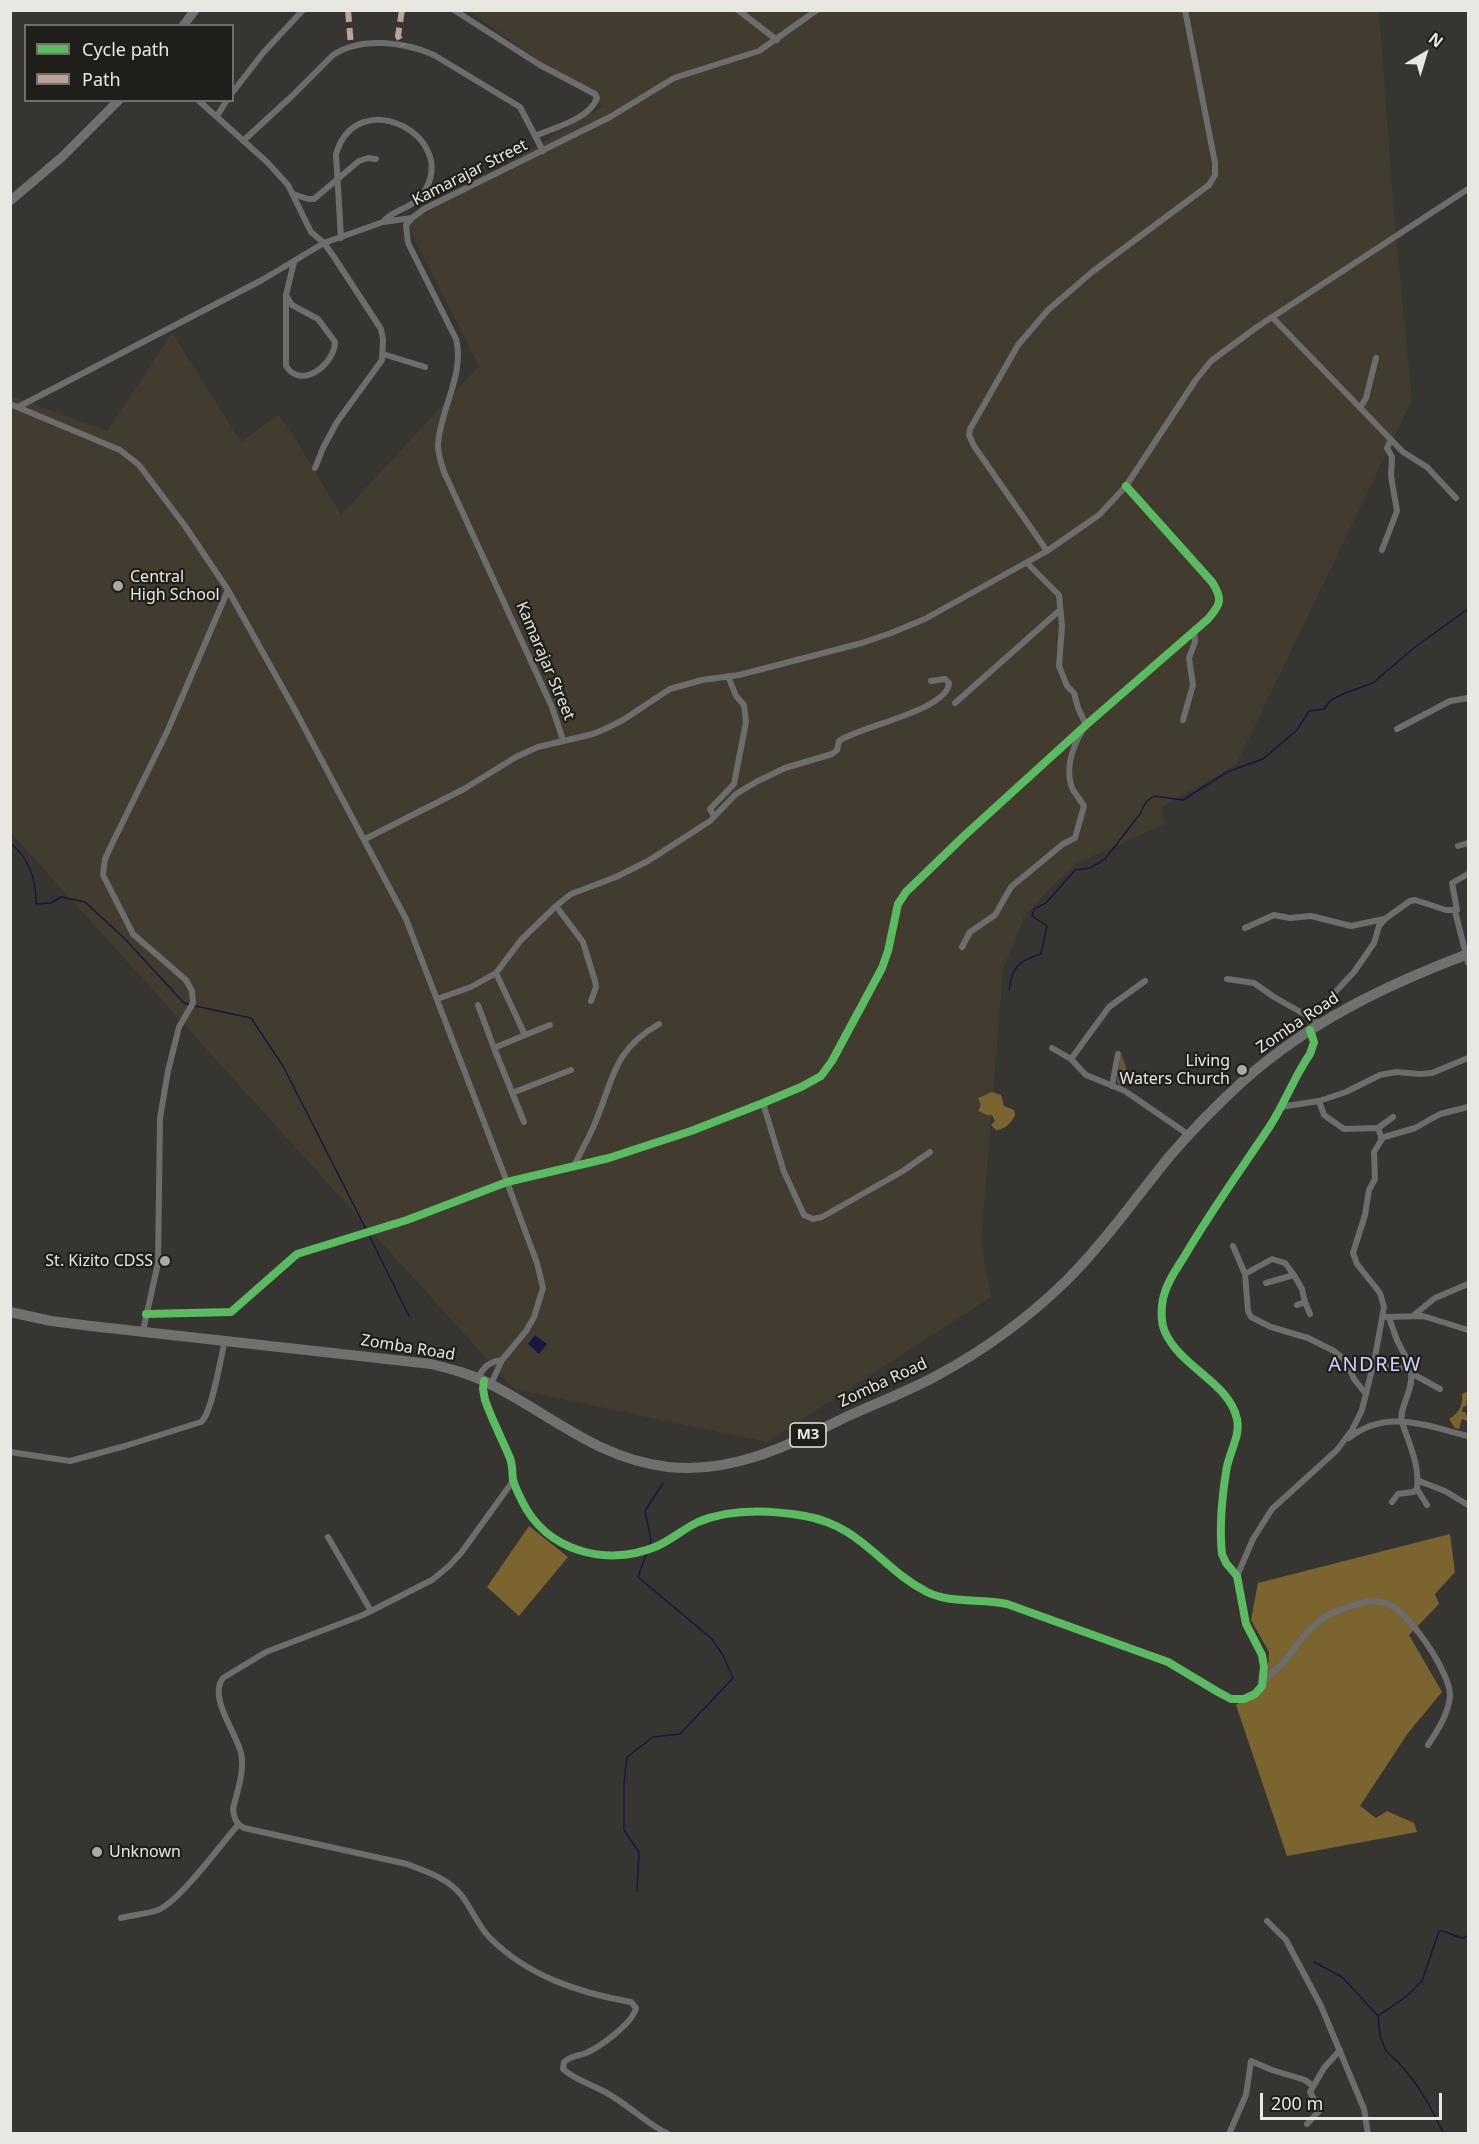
<!DOCTYPE html>
<style>
body{margin:0}
#map{position:relative;width:1479px;height:2144px;overflow:hidden;background:#373532;font-family:"Noto Sans",sans-serif}
canvas{display:block}
.frame{position:absolute;inset:0;border:12px solid #e9e7e2;pointer-events:none}
.legend{position:absolute;left:24px;top:24px;width:210px;height:78px;box-sizing:border-box;background:#1f1e1a;border:2px solid #706e6a;margin:0;padding:8px 10px;list-style:none;font-size:18px;color:#e9e7e2}
.legend li{display:flex;align-items:center;gap:12px;height:30px}
.legend b{width:30px;border:2px solid #706e6a}
.north{position:absolute;left:1395px;top:24px;width:60px;height:60px;-webkit-text-stroke:4px #1f1e1a;paint-order:stroke;rotate:38deg;font-size:16px;font-weight:700;line-height:24px;text-align:center;color:#e9e7e2}
.north::after{content:'';display:block;margin:auto;width:21px;height:27px;background:#e9e7e2;clip-path:polygon(50% 0,100% 100%,50% 72%,0 100%)}
.scale{position:absolute;left:1260px;top:2093px;width:182px;height:27px;box-sizing:border-box;border:3px solid #e9e7e2;border-top:0;padding-left:8px;font-size:18px;line-height:21px;white-space:nowrap;color:#e9e7e2;-webkit-text-stroke:4px #1f1e1a;paint-order:stroke}
</style>
<div id="map">
<canvas width="1479" height="2144"></canvas>
<div class="frame"></div>
<ul class="legend">
<li><b style="height:8px;background:#5cba63"></b>Cycle path</li>
<li><b style="height:8px;background:#bda197"></b>Path</li>
</ul>
<div class="north">N</div>
<div class="scale">200 m</div>
</div>
<script>
const ctx = document.querySelector('canvas').getContext('2d');
ctx.lineJoin = 'round';
function fillPath(path, color) {
  ctx.fillStyle = color;
  ctx.fill(path, 'evenodd');
}
function trace(path, color, width, dash) {
  ctx.strokeStyle = color;
  ctx.lineWidth = width;
  ctx.lineCap = dash ? 'butt' : 'round';
  ctx.setLineDash(dash || []);
  ctx.stroke(path);
}
function write(font, color, halo, rows, align = 'center') {
  ctx.font = font + ' "Noto Sans",sans-serif';
  ctx.lineWidth = 4.5;
  ctx.setLineDash([]);
  ctx.textBaseline = 'middle';
  ctx.strokeStyle = halo;
  ctx.fillStyle = color;
  for (const [text, x, y, turn = 0] of rows) {
    ctx.save();
    ctx.translate(x, y);
    ctx.rotate((+turn || 0) * Math.PI / 180);
    ctx.textAlign = isNaN(turn) ? turn : align;
    if (halo) ctx.strokeText(text, 0, 0);
    ctx.fillText(text, 0, 0);
    ctx.restore();
  }
}
fillPath(new Path2D(`
 M 469,11 L 1379,11 L 1395,227 L 1412,400 L 1236,765 L 1162,807 L 1165,824 L 1077,863 L 1047,891 L 1024,917 L 1003,969 L 981,1243 L 991,1297 L 767,1442 L 514,1389 L 11,833 L 11,396 L 107,431 L 172,333 L 241,442 L 278,415 L 292,433 L 341,515 L 479,366 L 407,224 L 603,106 Z`), '#423c30');
fillPath(new Path2D(`
 M 1121,1054 L 1130,1077 L 1121,1087 L 1117,1082 Z`), '#675838');
fillPath(new Path2D(`
 M 992,1092 L 1001,1095 L 1004,1106 L 1014,1110 L 1015,1115 C 1011,1123 1006,1129 996,1130 L 991,1125 L 995,1121 L 992,1115 L 987,1115 L 978,1111 L 981,1105 L 978,1098 Z
 M 1466,1392 L 1468,1393 L 1466,1406 L 1463,1407 L 1462,1412 L 1465,1412 L 1468,1419 L 1467,1421 L 1462,1419 L 1459,1429 L 1455,1428 L 1449,1419 C 1459,1413 1463,1406 1462,1394 Z
 M 529,1526 L 568,1557 L 519,1616 L 487,1587 Z
 M 1450,1534 L 1455,1572 L 1435,1594 L 1439,1604 L 1409,1635 L 1442,1692 L 1408,1733 L 1360,1806 L 1376,1818 L 1387,1811 L 1414,1823 L 1417,1832 L 1287,1856 L 1236,1705 L 1267,1682 L 1269,1652 L 1251,1620 L 1258,1583 Z`), '#7b642f');
fillPath(new Path2D(`
 M 535,1335 L 547,1344 L 539,1354 L 528,1344 Z`), '#171741');
trace(new Path2D(`
 M 10,843 C 30,858 36,880 36,904 L 51,903 L 61,897 L 85,902 L 125,939 L 184,1003 L 190,1005
 M 1009,990 C 1012,967 1018,961 1041,954 L 1047,926 L 1032,916 L 1034,909 L 1046,903 L 1075,870 L 1090,868 L 1105,859 L 1140,814 L 1146,802 L 1154,796 L 1183,800 L 1227,772 L 1263,759 L 1297,730 L 1309,711 L 1324,709 L 1331,700 L 1345,693 L 1373,683 L 1415,647 L 1468,609
 M 195,1006 L 251,1018 L 283,1066 L 366,1229
 M 368,1233 L 409,1316
 M 650,1545 L 651,1540 L 645,1511 L 663,1483
 M 637,1891 L 639,1852 L 624,1830 L 624,1784 L 627,1757 L 653,1737 L 680,1734 L 733,1678 L 723,1655 L 712,1639 L 638,1577 L 647,1552
 M 1314,1962 L 1342,1977 L 1378,2016 L 1380,2036 L 1386,2051 L 1398,2062 L 1414,2081 L 1428,2103 L 1444,2134
 M 1378,2016 L 1407,1996 L 1422,1981 L 1439,1931 C 1447,1930 1455,1938 1464,1938 L 1468,1935`), '#171741', 1.5);
trace(new Path2D(`
 M 454,10 L 540,65 L 595,94 L 597,98 C 590,119 553,128 535,136
 M 738,10 L 777,40
 M 232,93 L 263,53 L 303,10
 M 198,100 L 267,162 L 288,185 L 311,232 L 324,243 L 334,257 L 381,329 L 383,340 L 382,360 L 337,422 L 323,448 L 315,468
 M 217,116 L 227,100
 M 243,141 L 293,95 L 333,55 C 361,36 405,42 434,55 L 520,107 L 543,151
 M 293,194 L 308,199 L 314,199 L 359,161 L 368,158 L 376,159
 M 341,238 L 336,154 C 357,83 460,136 424,192 C 413,209 393,209 383,222
 M 286,295 L 292,305 L 318,319 L 335,342 C 335,363 302,391 286,366 Z
 M 286,295 L 294,262
 M 1272,317 L 1403,452 L 1427,467 L 1456,498
 M 383,354 L 425,367
 M 10,404 L 120,450 L 139,465 L 185,526 L 228,590 L 295,710 L 406,919 L 507,1182 L 537,1263 L 543,1288 L 534,1317 L 526,1331 L 502,1360 L 491,1384
 M 18,407 L 262,280 L 324,243 L 383,222 L 412,218
 M 1360,408 L 1366,398 L 1376,358
 M 1382,550 L 1397,511 L 1391,476 L 1392,457 L 1387,448 L 1391,440
 M 1047,551 L 974,446 L 969,435 L 970,429 L 1018,345 L 1048,310 L 1092,272 L 1209,185 L 1215,175 L 1215,163 L 1185,10
 M 955,703 L 1060,610
 M 1183,720 L 1193,685 L 1189,658 L 1195,642 L 1194,630
 M 1397,729 L 1450,701 L 1468,698
 M 563,740 L 552,707 L 444,472 C 441,463 438,455 438,445 C 440,409 465,375 456,339 L 408,243 L 406,225 L 412,218 L 424,209 L 610,117 L 674,78 L 759,51 L 817,10
 M 714,816 L 710,809 L 734,784 L 746,722 L 744,705 L 736,696 L 728,676
 M 365,839 L 464,789 L 516,757 L 538,747 L 593,734 L 605,729 L 623,720 L 670,689 L 702,680 L 739,675 L 789,662 L 862,643 L 891,633 L 925,619 L 1047,551 L 1099,515 L 1126,486 L 1195,381 L 1211,361 L 1257,327 L 1468,189
 M 1458,846 L 1468,843
 M 556,906 L 583,942 L 595,981 L 596,987 L 591,1001
 M 1455,911 L 1468,963
 M 1245,928 L 1274,915 L 1290,918 L 1311,916 L 1351,926 L 1384,919
 M 962,947 L 970,932 L 995,915 L 1011,887 L 1063,844 L 1075,838 L 1084,806 C 1080,799 1073,792 1071,785 C 1065,764 1075,741 1086,725 L 1078,708 L 1074,693 L 1067,686 L 1059,666 L 1062,626 L 1059,595 L 1027,563
 M 496,973 L 525,1035 L 494,1048 L 524,1122
 M 1227,979 L 1254,983 L 1274,997 L 1320,1023
 M 1145,981 L 1109,1007 L 1071,1059 L 1086,1075 L 1125,1091 L 1189,1135
 M 437,999 L 471,987 L 496,973 L 521,940 L 556,906 L 571,894 L 616,877 L 648,861 L 710,821 L 736,794 L 756,782 L 785,768 L 832,754 L 837,750 L 839,741 C 861,726 948,710 949,683 L 945,679 L 931,681
 M 478,1005 L 494,1048
 M 1311,1018 L 1354,972 L 1374,943 L 1379,926 L 1385,919 L 1410,901 L 1415,900 L 1446,910 L 1457,910 L 1452,883 L 1468,874
 M 525,1035 L 550,1025
 M 1052,1048 L 1071,1059
 M 1112,1086 L 1118,1054
 M 512,1093 L 571,1070
 M 1319,1101 L 1324,1115 L 1344,1129 L 1378,1128 L 1393,1117
 M 763,1103 L 784,1172 L 804,1215 L 813,1219 L 822,1217 L 903,1171 L 930,1152
 M 1280,1107 L 1319,1101 L 1346,1092 L 1380,1075 L 1396,1072 L 1420,1074 L 1432,1073 L 1468,1058
 M 1381,1138 L 1415,1128 L 1440,1114 L 1468,1107
 M 574,1166 C 581,1151 589,1138 595,1123 C 614,1079 612,1051 659,1024
 M 1233,1246 L 1245,1274 L 1248,1311 L 1251,1317 L 1271,1327 L 1308,1338 L 1334,1351 L 1346,1361 L 1354,1379 L 1366,1394
 M 1245,1274 L 1272,1259 L 1285,1263 L 1294,1275
 M 1266,1283 L 1294,1275 L 1302,1289 L 1305,1302 L 1297,1305
 M 1305,1302 L 1310,1314
 M 146,1314 L 231,1312 L 297,1254 L 407,1220 L 507,1182 L 609,1158 L 691,1131 L 763,1103 L 801,1087 L 821,1076 L 832,1061 L 882,968 L 888,951 L 898,904 L 906,892 L 964,836 L 1086,725 L 1208,619 C 1221,604 1223,599 1212,582 L 1126,486
 M 1414,1315 L 1435,1298 L 1468,1284
 M 1387,1317 L 1423,1316 L 1468,1330
 M 1389,1318 C 1392,1325 1394,1333 1397,1340 C 1402,1351 1409,1360 1411,1373 C 1414,1390 1398,1409 1402,1422 C 1409,1444 1420,1465 1417,1489 L 1427,1505
 M 143,1331 L 158,1263 L 160,1118 L 168,1071 L 179,1027 L 193,1003 L 192,991 L 186,980 L 133,934 L 103,875 L 105,859 L 111,846 L 167,732 L 228,590
 M 1375,1357 C 1389,1369 1391,1372 1409,1365
 M 1411,1373 L 1440,1389
 M 478,1378 C 484,1366 489,1362 502,1360
 M 484,1381 L 483,1389 L 485,1400 C 492,1420 502,1439 510,1458 C 513,1466 512,1473 513,1480 C 515,1487 519,1495 522,1501 C 546,1551 606,1567 655,1547 C 670,1541 683,1529 698,1522 C 731,1508 770,1510 805,1516 C 862,1526 880,1568 927,1592 C 951,1604 981,1598 1007,1604 L 1168,1662 L 1218,1692 L 1231,1699 L 1244,1699 L 1255,1694 L 1262,1686 L 1264,1667 L 1262,1655 L 1246,1624 L 1237,1576 L 1226,1563 L 1222,1554 C 1219,1527 1222,1498 1226,1472 C 1228,1454 1241,1436 1237,1419 C 1229,1382 1181,1368 1165,1332 C 1160,1321 1161,1303 1165,1292 C 1169,1278 1180,1264 1187,1252 C 1213,1208 1242,1168 1270,1126 C 1285,1103 1294,1077 1310,1054 L 1314,1042 L 1310,1030
 M 1349,1438 C 1386,1408 1427,1426 1468,1436
 M 10,1452 L 70,1461 L 125,1446 L 201,1422 C 212,1414 221,1356 225,1340
 M 513,1481 L 461,1553 L 449,1566 L 432,1580 L 363,1615 L 266,1652 L 223,1678 C 208,1697 236,1732 241,1753 C 245,1771 237,1792 233,1809 C 234,1818 236,1824 244,1828 L 407,1864 C 427,1872 448,1878 462,1896 C 472,1909 478,1926 490,1938 C 528,1976 579,1993 631,2002 L 636,2008 C 633,2023 600,2047 586,2053 C 578,2056 571,2056 564,2062 L 563,2069 C 575,2080 591,2084 605,2092 C 628,2104 645,2123 668,2134
 M 1419,1481 L 1445,1491 L 1468,1505
 M 1392,1502 L 1398,1494 L 1413,1492 L 1417,1489
 M 328,1537 L 371,1611
 M 1237,1576 L 1253,1539 L 1272,1509 L 1337,1450 L 1352,1430 L 1362,1410 L 1375,1357 L 1384,1307 L 1380,1293 L 1357,1264 L 1353,1253 L 1365,1215 L 1369,1190 L 1375,1179 L 1374,1152 L 1382,1139 L 1378,1128
 M 1264,1681 C 1269,1675 1275,1670 1281,1665 C 1297,1647 1309,1624 1332,1613 C 1346,1607 1371,1597 1386,1603 C 1408,1610 1450,1672 1450,1695 C 1449,1713 1438,1730 1428,1745
 M 121,1918 C 133,1915 147,1914 158,1910 C 180,1901 221,1844 238,1825
 M 1267,1921 L 1286,1940 L 1321,2006 L 1364,2109 L 1368,2134
 M 1307,2124 L 1320,2110 L 1310,2092 L 1324,2068 L 1340,2050
 M 1229,2134 L 1246,2095 L 1251,2061 L 1272,2070 L 1305,2080 L 1313,2086`), '#6d6d6e', 6);
trace(new Path2D(`
 M 183,26 L 195,10
 M 10,201 L 62,157 L 119,100`), '#6f6f6f', 9);
trace(new Path2D(`
 M 10,1312 L 51,1321 L 91,1326 L 431,1364 C 451,1369 471,1374 490,1384 C 552,1415 596,1458 668,1467 C 731,1474 785,1447 840,1420 C 871,1405 905,1393 936,1376 C 983,1351 1027,1319 1066,1281 C 1104,1243 1135,1199 1169,1157 C 1192,1130 1217,1105 1243,1081 C 1309,1022 1386,985 1468,954`), '#707070', 10);
trace(new Path2D(`
 M 348,10 L 351,46
 M 402,10 L 398,36 L 403,45`), '#bda197', 6, [12, 6]);
trace(new Path2D(`
 M 146,1314 L 231,1312 L 297,1254 L 407,1220 L 507,1182 L 609,1158 L 691,1131 L 763,1103 L 801,1087 L 821,1076 L 832,1061 L 882,968 L 888,951 L 898,904 L 906,892 L 964,836 L 1086,725 L 1208,619 C 1221,604 1223,599 1212,582 L 1126,486
 M 484,1381 L 483,1389 L 485,1400 C 492,1420 502,1439 510,1458 C 513,1466 512,1473 513,1480 C 515,1487 519,1495 522,1501 C 546,1551 606,1567 655,1547 C 670,1541 683,1529 698,1522 C 731,1508 770,1510 805,1516 C 862,1526 880,1568 927,1592 C 951,1604 981,1598 1007,1604 L 1168,1662 L 1218,1692 L 1231,1699 L 1244,1699 L 1255,1694 L 1262,1686 L 1264,1667 L 1262,1655 L 1246,1624 L 1237,1576 L 1226,1563 L 1222,1554 C 1219,1527 1222,1498 1226,1472 C 1228,1454 1241,1436 1237,1419 C 1229,1382 1181,1368 1165,1332 C 1160,1321 1161,1303 1165,1292 C 1169,1278 1180,1264 1187,1252 C 1213,1208 1242,1168 1270,1126 C 1285,1103 1294,1077 1310,1054 L 1314,1042 L 1310,1030`), '#5cba63', 8);
for (const [x, y, r, color] of [
 [118,586,6,"#aba9a4"],
 [1242,1070,6,"#aba9a4"],
 [165,1261,6,"#aba9a4"],
 [97,1852,6,"#aba9a4"]
]) {
  const dot = new Path2D();
  dot.arc(x, y, r, 0, 2 * Math.PI);
  ctx.fillStyle = color;
  ctx.fill(dot);
  trace(dot, '#1f1e1a', 2);
}
for (const [x, y, w] of [
 [808,1435,36]
]) {
  const box = new Path2D();
  box.roundRect(x - w / 2, y - 12, w, 24, 4.5);
  ctx.fillStyle = '#1f1e1a';
  ctx.fill(box);
  trace(box, '#e9e7e2', 1.5);
}
write('bold 15px', '#e9e7e2', null, [
 ["M3",808,1435]
]);
write('16px', '#e9e7e2', '#1f1e1a', [
 ["Kamarajar Street",470,173,-27],
 ["Kamarajar Street",545,661,67],
 ["Zomba Road",1298,1023,-34],
 ["Zomba Road",408,1348,9],
 ["Zomba Road",883,1383,-25]
]);
write('16px', '#e9e7e2', '#1f1e1a', [
 ["Central",130,577],
 ["High School",130,595],
 ["Living",1230,1061,"right"],
 ["Waters Church",1230,1079,"right"],
 ["St. Kizito CDSS",153,1261,"right"],
 ["Unknown",109,1852]
], 'left');
ctx.letterSpacing = '1.5px';
write('20px', '#cbd3fe', '#1f1e1a', [
 ["ANDREW",1375,1365]
]);
ctx.letterSpacing = '0px';
</script>
